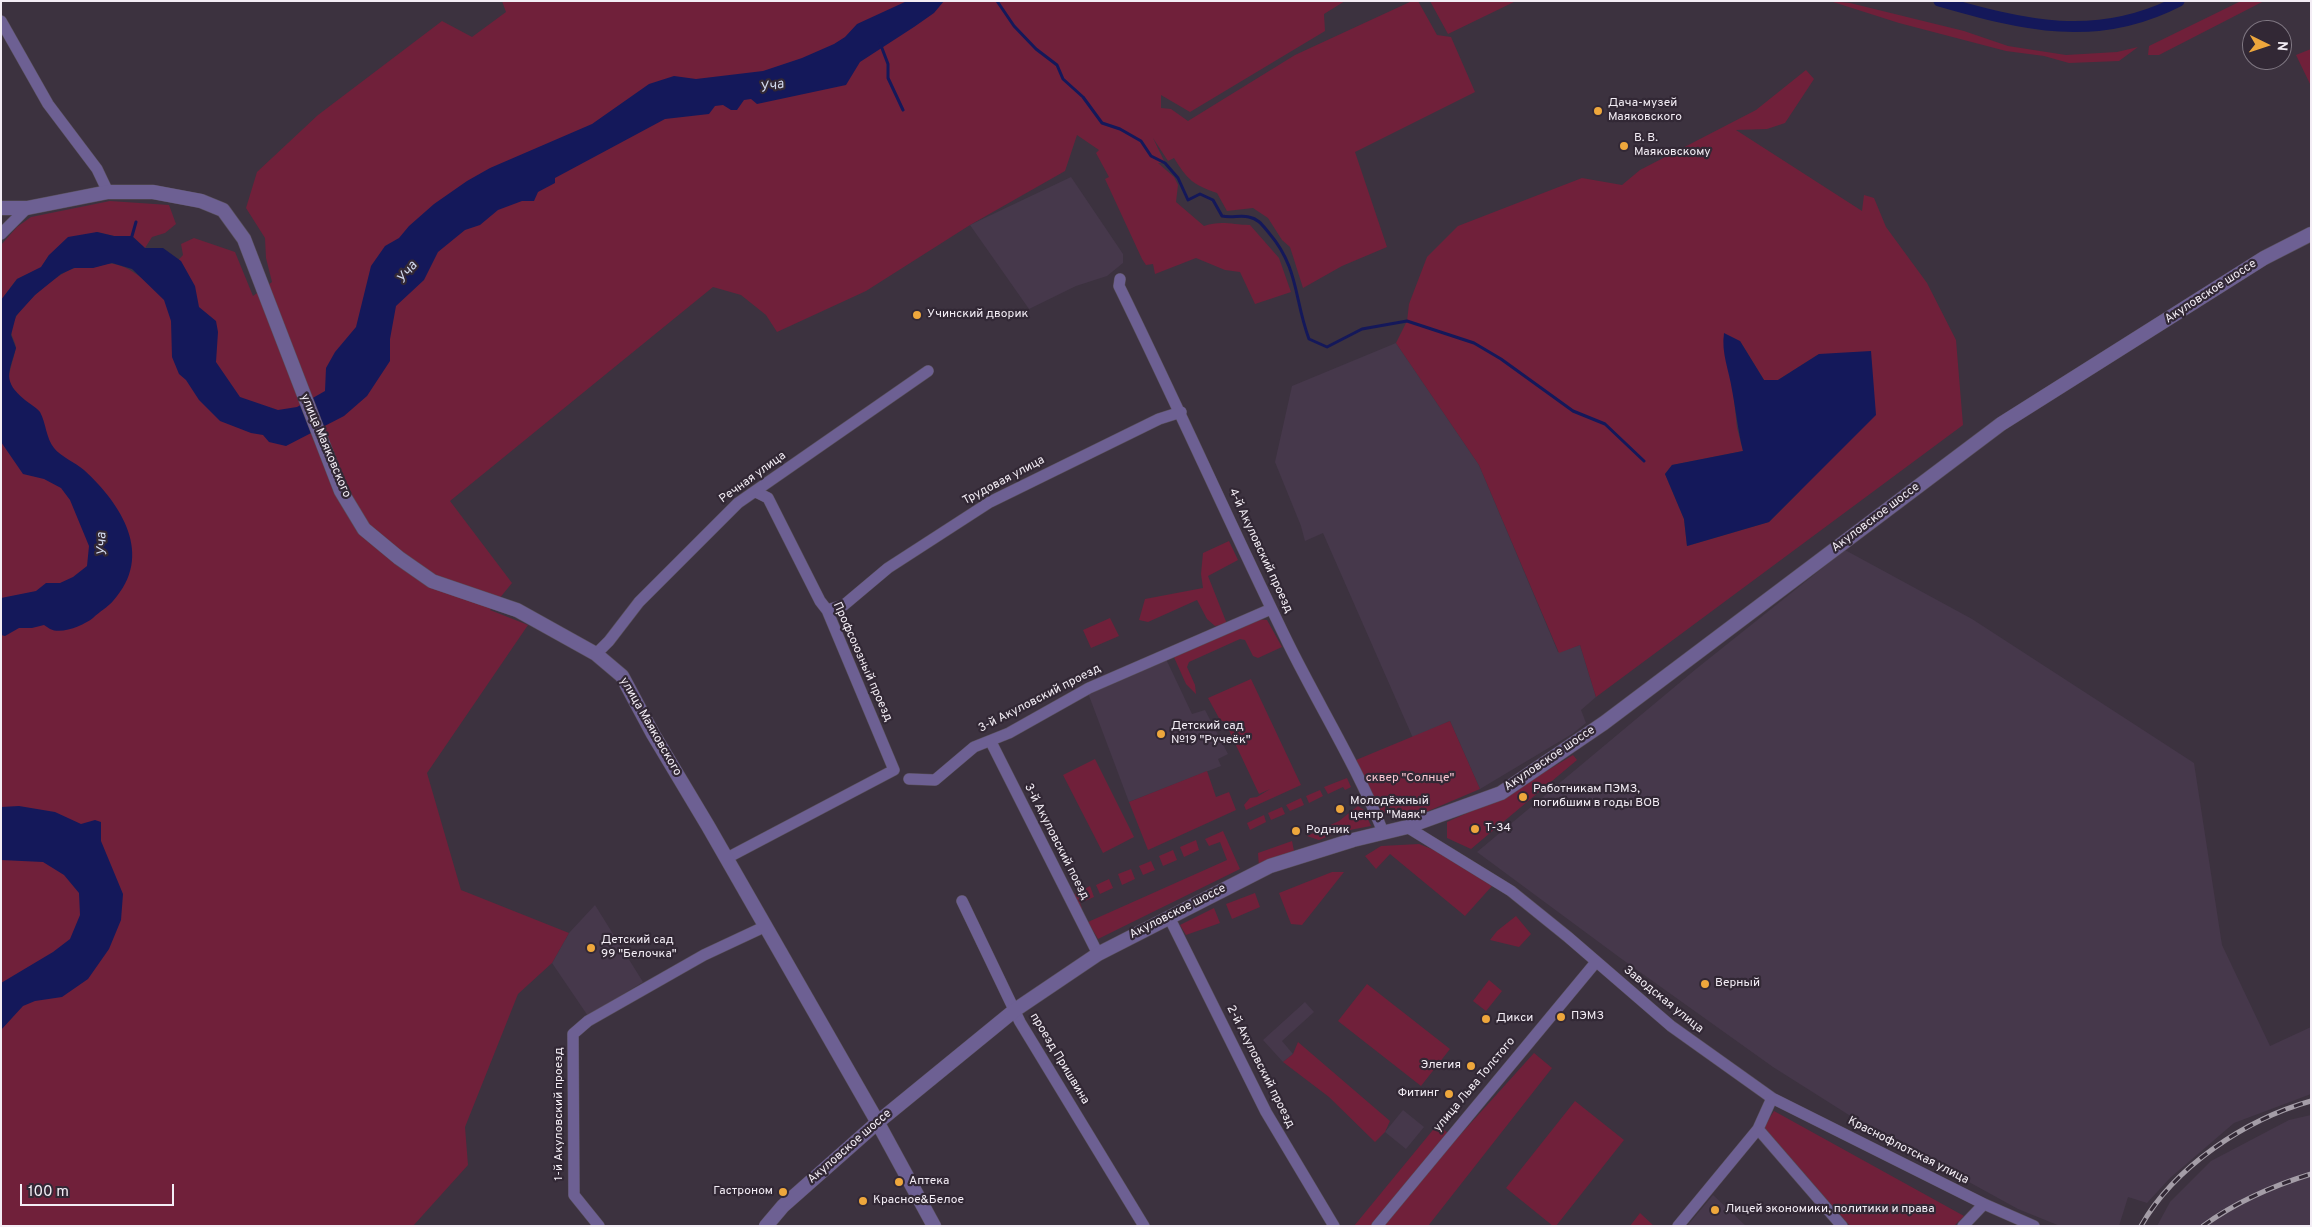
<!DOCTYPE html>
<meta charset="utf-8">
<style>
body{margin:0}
#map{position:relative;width:2312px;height:1227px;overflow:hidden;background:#3c323f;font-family:Overpass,sans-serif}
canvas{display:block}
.frame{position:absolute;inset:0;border:2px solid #f3edf5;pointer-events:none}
.north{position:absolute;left:2242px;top:20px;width:50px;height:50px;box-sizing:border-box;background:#322835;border:1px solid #7f7782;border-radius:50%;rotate:94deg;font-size:14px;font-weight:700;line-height:20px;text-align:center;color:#f3edf5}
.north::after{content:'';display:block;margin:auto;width:18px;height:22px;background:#eea73c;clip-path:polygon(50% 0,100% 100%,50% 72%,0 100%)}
.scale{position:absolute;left:20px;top:1184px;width:154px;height:22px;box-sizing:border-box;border:2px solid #f3edf5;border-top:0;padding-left:6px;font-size:15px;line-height:18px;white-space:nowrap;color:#f3edf5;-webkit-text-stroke:4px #322835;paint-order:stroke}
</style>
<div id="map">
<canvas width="2312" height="1227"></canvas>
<div class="frame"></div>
<div class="north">N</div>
<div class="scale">100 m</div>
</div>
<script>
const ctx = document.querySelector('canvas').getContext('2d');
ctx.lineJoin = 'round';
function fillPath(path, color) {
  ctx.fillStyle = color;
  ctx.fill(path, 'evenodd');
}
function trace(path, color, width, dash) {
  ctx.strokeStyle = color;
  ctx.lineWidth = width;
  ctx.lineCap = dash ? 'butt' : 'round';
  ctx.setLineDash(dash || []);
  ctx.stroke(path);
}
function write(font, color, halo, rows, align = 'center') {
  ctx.font = font + ' Overpass,sans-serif';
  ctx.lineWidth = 4.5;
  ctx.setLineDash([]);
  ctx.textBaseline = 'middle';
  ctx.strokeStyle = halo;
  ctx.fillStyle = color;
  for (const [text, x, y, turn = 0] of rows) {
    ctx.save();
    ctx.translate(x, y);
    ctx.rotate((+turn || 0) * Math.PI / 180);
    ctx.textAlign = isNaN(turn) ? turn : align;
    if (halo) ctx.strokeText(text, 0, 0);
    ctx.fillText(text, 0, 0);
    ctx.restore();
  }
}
fillPath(new Path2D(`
 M 1071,177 L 1123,254 L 1123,263 L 1107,276 L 1076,286 L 1029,309 L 970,225 Z
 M 1396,343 L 1479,465 L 1558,652 L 1580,645 L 1596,697 L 1581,710 L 1586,723 L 1572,734 L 1480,789 L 1450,721 L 1413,738 L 1323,533 L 1305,541 L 1301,526 L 1275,462 L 1292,386 Z
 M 1845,550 L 1972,619 L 2194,763 L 2222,945 L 2270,1046 L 2311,1027 L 2311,1094 L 2234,1123 L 2170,1178 L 2147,1203 L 2128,1197 L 2119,1226 L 2060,1226 L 2018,1209 L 1860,1122 L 1773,1067 L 1619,957 L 1477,852 L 1696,669 Z
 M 1166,659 L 1192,714 L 1205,710 L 1228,754 L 1218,759 L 1221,766 L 1129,802 L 1088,693 Z
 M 595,905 L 643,982 L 588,1016 L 552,963 L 569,933 Z
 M 1305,1002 L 1314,1012 L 1282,1041 L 1293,1054 L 1283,1062 L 1263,1040 Z
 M 1403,1110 L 1424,1127 L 1406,1149 L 1385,1132 Z
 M 2311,1115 L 2311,1226 L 2157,1226 L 2170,1202 L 2211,1161 L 2289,1120 Z
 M 1713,1195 L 1746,1226 L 1687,1226 Z`), '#46384b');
fillPath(new Path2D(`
 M 502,1 L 1345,1 L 1324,14 L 1325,31 L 1190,112 L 1161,95 L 1161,108 L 1171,109 L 1188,121 L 1295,55 L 1412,1 L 1418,1 L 1437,35 L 1451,37 L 1475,92 L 1355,152 L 1387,247 L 1342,266 L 1303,288 L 1290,247 L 1282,240 L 1268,218 L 1253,208 L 1227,211 L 1217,193 C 1193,185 1187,179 1174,158 L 1168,161 L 1153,138 L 1165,163 L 1158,163 L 1174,177 L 1178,185 L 1176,202 L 1204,226 C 1222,220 1232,225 1250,225 L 1279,258 L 1291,292 L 1255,304 L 1240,272 L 1225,270 L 1196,258 L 1155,274 L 1153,264 L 1146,265 L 1142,259 L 1105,179 L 1109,177 L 1096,153 L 1099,150 L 1077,135 L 1065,171 L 970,225 L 866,291 L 777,332 L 766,315 L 741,295 L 713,287 L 450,501 L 512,583 L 490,610 L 528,625 L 427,773 L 461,890 L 569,933 L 552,963 L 518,994 L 465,1127 L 468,1165 L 413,1226 L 1,1226 L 1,424 L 13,391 L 8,378 L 16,348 C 15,339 9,335 12,326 C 16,308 55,275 72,269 C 79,266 88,269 95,267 C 101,266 108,262 114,264 C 130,267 140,277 153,287 L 183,255 L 181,244 L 194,238 L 235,252 L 253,296 L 272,282 L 266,258 L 265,238 L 246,208 L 257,172 L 318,115 L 442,21 L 472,37 L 506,12 Z
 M 1430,1 L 1516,1 L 1448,34 Z
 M 1830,1 L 1850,3 L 1964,31 L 2008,46 L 2040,51 L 2066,55 L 2117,52 L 2138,47 L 2119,61 L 2069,63 L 2044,56 L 2006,51 L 1899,23 Z
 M 2241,1 L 2264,1 L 2159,55 L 2148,55 L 2149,46 Z
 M 2311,49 L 2311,86 L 2296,55 Z
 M 1806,70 L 1814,79 L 1785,123 L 1767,129 L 1736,130 L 1862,211 L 1864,195 L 1874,198 L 1886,227 L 1927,283 L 1956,340 L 1963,425 L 1596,697 L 1580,645 L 1559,653 L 1479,465 L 1396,343 L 1407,321 L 1409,304 L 1427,257 L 1458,226 L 1582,178 L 1622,185 L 1640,170 L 1756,110 ZM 1740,341 L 1764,380 L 1778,380 L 1819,354 L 1799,492 L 1769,522 L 1687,546 L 1684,519 L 1665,474 L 1672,465 L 1743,451 L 1737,428 L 1733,391 Z
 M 110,201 L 169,205 L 176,224 L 165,233 L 152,237 L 145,248 L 132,236 L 114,236 L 97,232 L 49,255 L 41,268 L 17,279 L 1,300 L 1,245 L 17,227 L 31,217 Z
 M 1229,541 L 1238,560 L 1208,576 L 1227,624 L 1215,626 L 1207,619 L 1197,600 L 1148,622 L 1139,620 L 1145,599 L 1203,588 L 1201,574 L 1203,553 Z
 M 1110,618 L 1119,636 L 1091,648 L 1083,630 Z
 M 1256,619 L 1267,620 L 1282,647 L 1258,658 L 1253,656 L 1245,640 L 1240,639 L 1189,662 L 1187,667 L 1195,685 L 1196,694 L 1186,684 L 1173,655 Z
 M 1251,679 L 1301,785 L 1246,810 L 1244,805 L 1250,798 L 1257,797 L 1270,789 L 1259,794 L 1225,722 L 1220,720 L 1208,698 Z
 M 1450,721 L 1480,789 L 1407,820 L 1381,812 L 1356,760 Z
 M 1573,755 L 1577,760 L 1471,849 L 1447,838 L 1447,822 L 1505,796 Z
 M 1095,759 L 1134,837 L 1103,853 L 1063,775 Z
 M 1207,771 L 1216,797 L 1229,792 L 1236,810 L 1148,850 L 1129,802 Z
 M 1347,778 L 1351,787 L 1345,790 L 1343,787 L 1328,794 L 1324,787 Z
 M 1320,790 L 1323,796 L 1309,803 L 1306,796 Z
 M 1301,798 L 1304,805 L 1290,811 L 1286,805 Z
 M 1358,806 L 1364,810 L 1371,826 L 1339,832 L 1319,840 L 1307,836 L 1339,821 Z
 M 1282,807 L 1285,814 L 1271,820 L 1268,813 Z
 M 1264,815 L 1266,822 L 1250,830 L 1247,823 Z
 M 1223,831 L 1240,869 L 1098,939 L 1088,922 L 1227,860 L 1220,842 L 1209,846 L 1205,839 Z
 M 1196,840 L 1199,850 L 1184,857 L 1180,847 Z
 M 1292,841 L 1294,851 L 1291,856 L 1259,867 L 1258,853 Z
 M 1419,844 L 1439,852 L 1492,886 L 1465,916 L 1390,854 L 1376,869 L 1365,856 L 1381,846 Z
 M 1173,850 L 1177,860 L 1163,866 L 1159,856 Z
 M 1151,861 L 1155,870 L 1143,875 L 1139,866 Z
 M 1131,869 L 1135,879 L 1122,885 L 1118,874 Z
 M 1332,872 L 1344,872 L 1302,925 L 1291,924 L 1279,893 Z
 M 1109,879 L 1113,888 L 1100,894 L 1096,885 Z
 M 1090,886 L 1094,897 L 1080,903 L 1082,908 L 1079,910 L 1073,895 Z
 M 1255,893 L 1260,907 L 1232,919 L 1226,904 Z
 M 1214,908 L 1220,923 L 1186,935 L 1180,925 Z
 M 1516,916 L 1531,934 L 1519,947 L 1490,940 L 1497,931 Z
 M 1489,980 L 1502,991 L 1486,1011 L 1473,1001 Z
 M 1367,984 L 1450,1049 L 1421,1086 L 1338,1021 Z
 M 1298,1042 L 1390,1121 L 1385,1132 L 1375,1142 L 1329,1097 L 1283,1062 L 1293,1054 Z
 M 1534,1053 L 1552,1068 L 1428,1226 L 1378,1226 Z
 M 1575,1101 L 1624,1140 L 1556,1226 L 1553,1226 L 1506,1188 Z
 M 1774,1111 L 1964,1216 L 1954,1226 L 1850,1226 L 1764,1127 Z
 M 1437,1125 L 1451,1135 L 1377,1226 L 1354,1226 Z
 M 1640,1213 L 1654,1226 L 1630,1226 Z`), '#70203a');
fillPath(new Path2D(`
 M 907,1 L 944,1 L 934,13 L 914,27 L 860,62 L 846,85 L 757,104 L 751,99 L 744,100 L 737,110 L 731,110 L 723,105 L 715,106 L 709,114 L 665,119 L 555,178 L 555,183 L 538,192 L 534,201 L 522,201 L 498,210 L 480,225 L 465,230 L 438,252 L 424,280 L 396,306 L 390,339 L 390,361 L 367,396 L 344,416 L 286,446 L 269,442 L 263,435 L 251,433 L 220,421 L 199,400 L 186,380 L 179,374 L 172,357 L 171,321 L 164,300 L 132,269 L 112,263 L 93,268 L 74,268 L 61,274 L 35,295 L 16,316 L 11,335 L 16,348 C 9,373 2,381 25,400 C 30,404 37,408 40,412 C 46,423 46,438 54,448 C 61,457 75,462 84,470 C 121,504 155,555 113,601 C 108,607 99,612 93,618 C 84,625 62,635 50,629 C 48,628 46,626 44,625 L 32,628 L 19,628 L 5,636 L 1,635 L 1,598 L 36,591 L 46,583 L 60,583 L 73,577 L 87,566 L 89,546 L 70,500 L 61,488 L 44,479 L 23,474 L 1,442 L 1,300 L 17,279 L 41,267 L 49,255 L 68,237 L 97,232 L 114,236 L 132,236 L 145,248 L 163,248 L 181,261 L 195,286 L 199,307 L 216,321 L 218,332 L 216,362 L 240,397 L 278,410 L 297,407 L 325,391 L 326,368 L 335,352 L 356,327 L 371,266 L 385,246 L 399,238 L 409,226 L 434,204 L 467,181 L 490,168 L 592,124 L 649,84 L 674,76 L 696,79 L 763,71 L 802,58 L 834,44 L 845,37 L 857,24 Z
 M 1724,333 L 1740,341 L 1764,380 L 1778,380 L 1819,354 L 1871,351 L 1876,415 L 1769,522 L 1687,546 L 1684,519 L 1665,474 L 1672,465 L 1743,451 C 1738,431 1736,411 1732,390 C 1729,370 1721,353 1724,333 Z
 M 19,806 L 55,812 L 81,824 L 95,820 L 101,822 L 101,841 L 123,894 L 121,920 L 109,949 L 88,979 L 62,997 L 35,1001 L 23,1006 L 1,1030 L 1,983 L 53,952 L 70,939 L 80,915 L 79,893 L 64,875 L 43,862 L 1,860 L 1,807 Z`), '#14185a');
trace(new Path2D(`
 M 997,1 L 1014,26 L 1036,49 L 1057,65 L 1063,79 L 1083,97 L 1102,123 L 1120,129 L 1141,141 L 1151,156 L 1165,163 L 1178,178 L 1188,200 L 1200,194 L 1213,200 L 1222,216 C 1231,218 1241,215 1249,217 C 1259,219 1263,226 1269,233 C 1299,268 1294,299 1309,339 L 1327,347 L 1362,329 L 1407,321 L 1474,343 L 1501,359 L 1573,411 L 1605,424 L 1644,461
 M 880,43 L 888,64 L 888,78 L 903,110
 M 132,236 L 136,222`), '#14185a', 3);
trace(new Path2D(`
 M 1939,1 C 2023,25 2096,44 2179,1`), '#14185a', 11);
const minor = new Path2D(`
 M 1,21 L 48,104 L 97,169 L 108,192
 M 1,234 L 27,208
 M 1120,279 L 1119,286 C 1177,404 1230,524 1288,643 C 1319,706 1357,766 1383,832
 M 827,610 L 844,605 L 888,568 L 990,502 L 1159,419 L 1181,412
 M 596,654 L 609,641 L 639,602 L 738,503 L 928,371
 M 991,742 L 1098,954
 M 909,779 L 935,780 L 974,747 L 1009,733 L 1089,688 L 1271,609
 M 1407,827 L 1511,891 L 1568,937 L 1671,1026 L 1772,1098 L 1984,1204 L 2034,1226
 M 727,858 L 894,770 L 827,610 L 820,601 L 768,498 L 756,492
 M 962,901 L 1020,1022 L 1144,1226
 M 1169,917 L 1266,1112 L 1334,1226
 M 1772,1098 L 1758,1129 L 1842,1226
 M 599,1226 L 574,1195 L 573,1034 L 588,1021 L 704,955 L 766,926
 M 1377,1226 L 1596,962
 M 1678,1226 L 1758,1129
 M 1963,1226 L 1984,1204`);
const tertiary = new Path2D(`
 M 1,208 L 27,208 L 108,192 L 153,192 L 201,201 L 223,210 L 244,239 L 341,491 L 364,529 L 399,558 L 432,581 L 517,610 L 596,654 L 622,676 L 653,734 L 708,826 L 873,1114 L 934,1226
 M 766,1226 L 783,1206 L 878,1122 L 1015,1010 L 1098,954 L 1270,866 L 1353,840 L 1407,827 L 1501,793 L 1604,723 L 2001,424 L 2264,258 L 2311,234`);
trace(minor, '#59505c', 12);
trace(tertiary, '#59505c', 15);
trace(minor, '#6d6093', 11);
trace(tertiary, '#6d6093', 14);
const rail = new Path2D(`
 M 2141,1226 C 2174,1167 2246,1119 2311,1101
 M 2203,1226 C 2236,1202 2272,1186 2311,1174`);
trace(rail, '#a49da7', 5);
trace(rail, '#322835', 3, [9]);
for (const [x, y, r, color] of [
 [1598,111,5,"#eea73c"],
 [1624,146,5,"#eea73c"],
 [917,315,5,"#eea73c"],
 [1161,734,5,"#eea73c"],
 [1523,797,5,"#eea73c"],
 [1340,809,5,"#eea73c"],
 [1475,829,5,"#eea73c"],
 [1296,831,5,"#eea73c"],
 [591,948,5,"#eea73c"],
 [1705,984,5,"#eea73c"],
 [1561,1017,5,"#eea73c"],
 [1486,1019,5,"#eea73c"],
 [1471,1066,5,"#eea73c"],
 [1449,1094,5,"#eea73c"],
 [899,1182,5,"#eea73c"],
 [783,1192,5,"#eea73c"],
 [863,1201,5,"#eea73c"],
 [1715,1210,5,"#eea73c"]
]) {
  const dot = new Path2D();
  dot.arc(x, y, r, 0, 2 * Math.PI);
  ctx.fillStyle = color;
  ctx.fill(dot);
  trace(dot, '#322835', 2);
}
write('12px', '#f3edf5', '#322835', [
 ["Дача-музей",1608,104],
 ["Маяковского",1608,118],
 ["В. В.",1634,139],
 ["Маяковскому",1634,153],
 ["Учинский дворик",927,315],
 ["Детский сад",1171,727],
 ["№19 \"Ручеёк\"",1171,741],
 ["Работникам ПЭМЗ,",1533,790],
 ["погибшим в годы ВОВ",1533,804],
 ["Молодёжный",1350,802],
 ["центр \"Маяк\"",1350,816],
 ["Т-34",1485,829],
 ["Родник",1306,831],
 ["Детский сад",601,941],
 ["99 \"Белочка\"",601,955],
 ["Верный",1715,984],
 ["ПЭМЗ",1571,1017],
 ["Дикси",1496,1019],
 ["Элегия",1461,1066,"right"],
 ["Фитинг",1439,1094,"right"],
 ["Аптека",909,1182],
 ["Гастроном",773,1192,"right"],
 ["Красное&Белое",873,1201],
 ["Лицей экономики, политики и права",1725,1210]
], 'left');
write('12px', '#f3edf5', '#322835', [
 ["Акуловское шоссе",2211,292,-33],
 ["улица Маяковского",325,446,67],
 ["Речная улица",753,478,-36],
 ["Трудовая улица",1004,481,-28],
 ["Акуловское шоссе",1876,518,-37],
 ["4-й Акуловский проезд",1260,551,65],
 ["Профсоюзный проезд",862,662,66],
 ["3-й Акуловский проезд",1040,699,-27],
 ["улица Маяковского",650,727,60],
 ["Акуловское шоссе",1550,759,-34],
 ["3-й Акуловский поезд",1056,842,63],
 ["Акуловское шоссе",1178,912,-27],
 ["Заводская улица",1663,1000,39],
 ["проезд Пришвина",1059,1059,59],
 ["2-й Акуловский проезд",1260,1067,63],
 ["улица Льва Толстого",1475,1085,-50],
 ["1-й Акуловский проезд",560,1114,-90],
 ["Акуловское шоссе",850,1147,-41],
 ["Краснофлотская улица",1908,1151,27]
]);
write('12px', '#f8c6d1', '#322835', [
 ["сквер \"Солнце\"",1410,779]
]);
write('italic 14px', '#d2d9ed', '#322835', [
 ["Уча",772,87,-11],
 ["Уча",408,273,-52],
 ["Уча",103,544,-92]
]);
</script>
